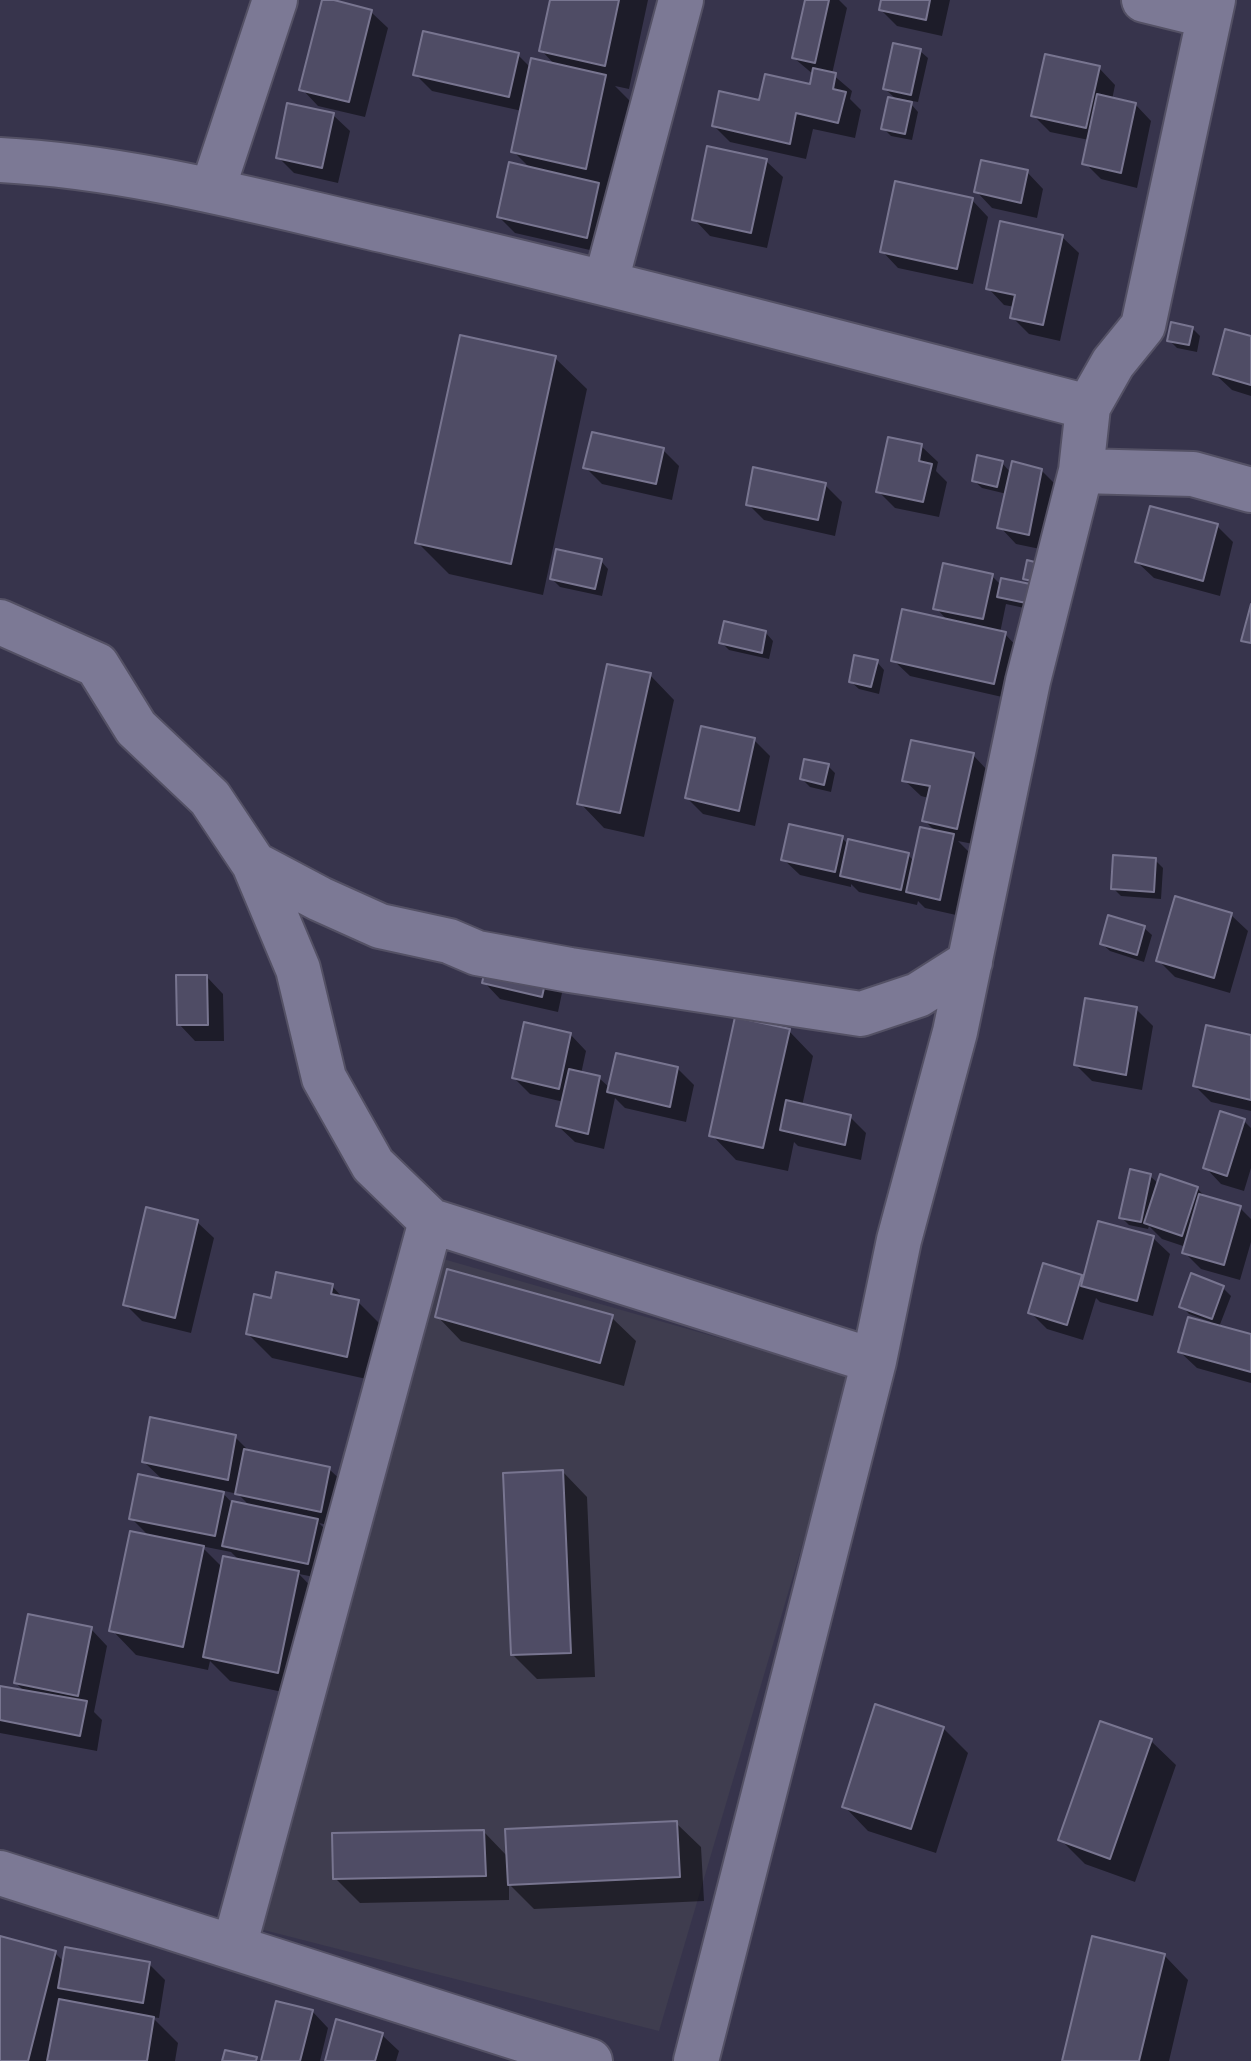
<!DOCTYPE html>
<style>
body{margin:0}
canvas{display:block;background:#37344c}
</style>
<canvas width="1251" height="2061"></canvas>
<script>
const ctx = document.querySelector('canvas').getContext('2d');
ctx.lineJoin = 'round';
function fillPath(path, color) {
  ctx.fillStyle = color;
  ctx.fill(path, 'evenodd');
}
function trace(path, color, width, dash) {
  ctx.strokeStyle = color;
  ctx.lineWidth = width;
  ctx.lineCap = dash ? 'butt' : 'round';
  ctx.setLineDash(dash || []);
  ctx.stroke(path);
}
fillPath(new Path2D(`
 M 443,1259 L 852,1376 L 659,2031 L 260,1929 Z`), '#3f3d4f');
fillPath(new Path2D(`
 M 324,0 L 371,12 L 388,28 L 365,117 L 318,106 L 302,89 Z
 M 552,0 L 648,0 L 629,89 L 615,86 L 630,101 L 610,192 L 605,191 L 614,201 L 603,253 L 515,233 L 499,217 L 532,170 L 513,151 L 522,111 L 432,91 L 416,75 L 518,55 L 531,68 L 556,66 L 541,50 Z
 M 807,0 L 839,0 L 847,8 L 832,74 L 852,91 L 850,99 L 861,110 L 855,138 L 813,129 L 806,159 L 730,142 L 714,126 L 761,103 L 811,86 L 814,75 L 794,58 Z
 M 883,0 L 950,0 L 942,36 L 897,26 L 881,10 Z
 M 920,51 L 928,58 L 918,102 L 895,98 L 885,89 Z
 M 1099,68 L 1115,85 L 1112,100 L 1135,104 L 1151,121 L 1137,188 L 1101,179 L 1085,163 L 1089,140 L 1050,132 L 1033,115 Z
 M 911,104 L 918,112 L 912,140 L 891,136 L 883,128 Z
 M 333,115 L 350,131 L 338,183 L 294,173 L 278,157 Z
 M 766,161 L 783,177 L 767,248 L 710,236 L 694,219 Z
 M 1027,172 L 1043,189 L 1037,218 L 992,208 L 976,191 Z
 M 972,200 L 988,217 L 973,284 L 898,268 L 882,251 Z
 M 1062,237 L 1079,253 L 1060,341 L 1029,334 L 1012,317 L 1015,307 L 1004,305 L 988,288 Z
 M 1192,328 L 1200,336 L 1197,352 L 1177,348 L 1169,340 Z
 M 1251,338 L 1251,396 L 1232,390 L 1215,374 Z
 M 555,358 L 587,389 L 543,595 L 449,574 L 418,543 Z
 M 921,446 L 938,462 L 936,471 L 947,482 L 939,517 L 895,508 L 878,491 Z
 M 663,450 L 679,466 L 672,500 L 602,484 L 586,468 Z
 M 1002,463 L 1011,473 L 1041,470 L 1058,487 L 1045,550 L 1016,544 L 1000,527 L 1007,494 L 982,488 L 974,481 Z
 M 825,485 L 842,502 L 835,536 L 764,520 L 748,504 Z
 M 1217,526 L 1233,542 L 1220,596 L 1154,578 L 1137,562 Z
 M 601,561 L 608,569 L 602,596 L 560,587 L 552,579 Z
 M 1028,563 L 1053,569 L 1061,577 L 1057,591 L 1033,586 L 1042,595 L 1038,611 L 1006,604 L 1000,633 L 1005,634 L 1021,651 L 1011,699 L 910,676 L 893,660 L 904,612 L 949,622 L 936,608 L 945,565 L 992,576 L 1002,586 L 1003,580 L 1034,587 L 1025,578 Z
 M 766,633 L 773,641 L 769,659 L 729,650 L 721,642 Z
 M 877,662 L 884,670 L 879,694 L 859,689 L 851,682 Z
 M 650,675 L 674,700 L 644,837 L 604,828 L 580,803 Z
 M 754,740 L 770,756 L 755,826 L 703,814 L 687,798 Z
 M 973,755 L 989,772 L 973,844 L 958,841 L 970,853 L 956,915 L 925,908 L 918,901 L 917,905 L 859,892 L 851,884 L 851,887 L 800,875 L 783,859 L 842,838 L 849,845 L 908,855 L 915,862 L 937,833 L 924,820 L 929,798 L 921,796 L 904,780 Z
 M 828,766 L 835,773 L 831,792 L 810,787 L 802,779 Z
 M 1155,860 L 1163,868 L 1161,899 L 1121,896 L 1113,888 Z
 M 1231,915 L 1248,931 L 1230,993 L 1175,977 L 1159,961 Z
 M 1144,928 L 1152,935 L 1144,962 L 1110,951 L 1102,944 Z
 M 207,977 L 223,994 L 224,1041 L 195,1041 L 179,1024 Z
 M 484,982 L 563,988 L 558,1012 L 500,999 Z
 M 1136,1009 L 1153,1026 L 1142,1090 L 1092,1081 L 1076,1065 Z
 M 789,1031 L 813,1056 L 802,1106 L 850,1117 L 866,1133 L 861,1160 L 798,1146 L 794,1142 L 788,1171 L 736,1160 L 712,1135 Z
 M 570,1034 L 586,1051 L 581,1074 L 599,1078 L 610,1088 L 677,1068 L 694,1085 L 686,1122 L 625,1108 L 615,1098 L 604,1149 L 575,1142 L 558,1126 L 564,1102 L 530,1094 L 514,1078 Z
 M 1251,1037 L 1251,1111 L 1211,1102 L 1195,1086 Z
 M 1244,1121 L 1251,1128 L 1251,1168 L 1244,1191 L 1221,1184 L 1205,1167 Z
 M 1150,1176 L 1159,1184 L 1197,1188 L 1207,1199 L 1240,1208 L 1251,1219 L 1251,1242 L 1240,1280 L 1201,1269 L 1184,1252 L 1186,1247 L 1162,1239 L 1149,1226 L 1148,1229 L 1129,1225 L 1121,1217 Z
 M 197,1222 L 214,1238 L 191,1333 L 142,1321 L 125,1304 Z
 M 1153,1238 L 1170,1254 L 1153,1316 L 1100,1302 L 1096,1298 L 1083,1340 L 1047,1329 L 1030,1312 L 1081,1277 L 1085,1280 Z
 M 332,1286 L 344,1299 L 358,1302 L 382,1326 L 371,1380 L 272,1358 L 248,1334 Z
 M 1223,1288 L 1231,1296 L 1219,1327 L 1251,1336 L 1251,1383 L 1197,1368 L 1180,1352 L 1211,1322 L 1189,1314 L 1182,1306 Z
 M 437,1316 L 611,1317 L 636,1341 L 624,1386 L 461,1341 Z
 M 235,1437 L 250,1452 L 329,1469 L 346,1485 L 337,1527 L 319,1523 L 333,1537 L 324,1579 L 299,1574 L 322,1598 L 302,1696 L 230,1681 L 210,1661 L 208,1670 L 136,1655 L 112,1630 L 150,1537 L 131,1518 L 164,1481 L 144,1462 ZM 220,1490 L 238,1494 L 252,1508 L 233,1504 ZM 201,1546 L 231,1552 L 240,1561 L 223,1568 Z
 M 563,1472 L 587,1497 L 595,1677 L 537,1679 L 512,1654 Z
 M 91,1629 L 107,1646 L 94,1712 L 102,1720 L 97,1751 L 0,1733 L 0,1688 L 25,1692 L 16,1683 Z
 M 943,1728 L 968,1753 L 936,1853 L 868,1831 L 844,1806 Z
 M 1151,1741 L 1176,1765 L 1135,1882 L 1085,1864 L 1061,1840 Z
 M 676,1823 L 701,1847 L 704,1901 L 534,1909 L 509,1884 L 509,1900 L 360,1903 L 335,1878 L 484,1832 L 508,1857 Z
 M 0,1938 L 55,1953 L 64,1962 L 149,1964 L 165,1980 L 159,2018 L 152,2017 L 178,2043 L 175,2061 L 0,2061 Z
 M 1164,1955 L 1188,1980 L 1169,2061 L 1064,2061 Z
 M 312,2011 L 328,2028 L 320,2061 L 263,2061 Z
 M 382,2035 L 399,2051 L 396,2061 L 327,2061 Z`), '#0007');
const building = new Path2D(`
 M 322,0 L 334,0 L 372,10 L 349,102 L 299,90 Z
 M 550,0 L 619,0 L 605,66 L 539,51 Z
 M 805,0 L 829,0 L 815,63 L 792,58 Z
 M 881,0 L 930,0 L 926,20 L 879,10 Z
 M 423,31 L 519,53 L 509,97 L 413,75 Z
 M 893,43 L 921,49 L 911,95 L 883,89 Z
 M 1045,54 L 1100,66 L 1086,128 L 1031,116 Z
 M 531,58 L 606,75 L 586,169 L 511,152 Z
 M 813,68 L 836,73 L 833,89 L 846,92 L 838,123 L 796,113 L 790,144 L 712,126 L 719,91 L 759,100 L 765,74 L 810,84 Z
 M 1097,94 L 1136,103 L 1121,173 L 1082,164 Z
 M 888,97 L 912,102 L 905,134 L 881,129 Z
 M 287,103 L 334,113 L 322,168 L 276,158 Z
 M 707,146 L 767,159 L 751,233 L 692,220 Z
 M 981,160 L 1028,170 L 1021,203 L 974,192 Z
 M 509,162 L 599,183 L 587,238 L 497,217 Z
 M 895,181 L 973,198 L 957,269 L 880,252 Z
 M 1000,221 L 1063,235 L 1043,325 L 1010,318 L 1015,295 L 986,289 Z
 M 1171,322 L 1193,327 L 1189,345 L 1167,341 Z
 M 1225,329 L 1251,336 L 1251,385 L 1213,374 Z
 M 460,335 L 556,356 L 511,564 L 415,543 Z
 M 592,432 L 664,448 L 656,484 L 583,468 Z
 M 888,437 L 922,444 L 919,461 L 932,464 L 923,502 L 876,492 Z
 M 977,455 L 1003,461 L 997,487 L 972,481 Z
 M 1012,461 L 1042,469 L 1029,535 L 997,528 Z
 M 753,467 L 826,483 L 818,520 L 746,505 Z
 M 1150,506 L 1218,524 L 1203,581 L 1135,562 Z
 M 556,549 L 602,559 L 595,589 L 550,579 Z
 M 1027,560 L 1054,567 L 1050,585 L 1023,579 Z
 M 943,563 L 993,574 L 983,619 L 933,609 Z
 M 1001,578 L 1035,585 L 1031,604 L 997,597 Z
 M 1251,604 L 1251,643 L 1241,641 Z
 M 902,609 L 1006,632 L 994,684 L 891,661 Z
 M 724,621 L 766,631 L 762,653 L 719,643 Z
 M 854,655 L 878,660 L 871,687 L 849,682 Z
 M 607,664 L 651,673 L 620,813 L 577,804 Z
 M 701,726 L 755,738 L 739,811 L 685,798 Z
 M 911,740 L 974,753 L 957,829 L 922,821 L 930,786 L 902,781 Z
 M 804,759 L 829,764 L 824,785 L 800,779 Z
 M 789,824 L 843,836 L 835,872 L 781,860 Z
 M 920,827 L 954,834 L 940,900 L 906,892 Z
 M 848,839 L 909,853 L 901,890 L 840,876 Z
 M 1113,855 L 1156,858 L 1154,892 L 1111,889 Z
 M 1175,896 L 1232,913 L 1214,978 L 1156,961 Z
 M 1108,915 L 1145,926 L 1137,955 L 1100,944 Z
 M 488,957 L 548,970 L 542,997 L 482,983 Z
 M 176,975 L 207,975 L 208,1025 L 177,1025 Z
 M 1085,998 L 1137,1007 L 1126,1075 L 1074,1065 Z
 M 735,1017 L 790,1029 L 763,1148 L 709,1136 Z
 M 524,1022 L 571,1033 L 559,1089 L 512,1078 Z
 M 1206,1025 L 1251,1035 L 1251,1100 L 1193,1086 Z
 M 616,1053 L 678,1067 L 670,1107 L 607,1092 Z
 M 569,1069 L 600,1076 L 588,1134 L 556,1126 Z
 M 786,1100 L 851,1115 L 845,1145 L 780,1130 Z
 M 1220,1111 L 1245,1119 L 1227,1176 L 1203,1168 Z
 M 1130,1169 L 1151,1174 L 1141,1222 L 1119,1218 Z
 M 1160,1174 L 1198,1187 L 1182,1236 L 1144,1223 Z
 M 1199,1194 L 1241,1206 L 1224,1265 L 1182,1253 Z
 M 146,1207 L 198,1220 L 175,1318 L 123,1305 Z
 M 1098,1221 L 1154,1236 L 1137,1301 L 1081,1286 Z
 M 1043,1263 L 1082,1275 L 1067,1325 L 1028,1313 Z
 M 447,1269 L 613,1315 L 600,1363 L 435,1317 Z
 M 276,1272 L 333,1284 L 331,1294 L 359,1300 L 347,1357 L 246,1334 L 254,1294 L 271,1298 Z
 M 1191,1273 L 1224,1286 L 1212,1319 L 1179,1307 Z
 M 1188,1317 L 1251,1334 L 1251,1372 L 1178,1352 Z
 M 150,1417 L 236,1435 L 228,1480 L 142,1462 Z
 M 244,1449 L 330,1467 L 321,1512 L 235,1494 Z
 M 563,1470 L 571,1653 L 511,1655 L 503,1473 Z
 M 138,1474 L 224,1492 L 215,1536 L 129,1519 Z
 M 232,1501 L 318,1519 L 308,1564 L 222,1546 Z
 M 130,1531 L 204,1546 L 183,1647 L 109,1631 Z
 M 223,1556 L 299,1571 L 278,1673 L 203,1657 Z
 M 28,1614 L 92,1627 L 78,1696 L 14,1683 Z
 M 0,1686 L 87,1701 L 80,1736 L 0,1720 Z
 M 875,1704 L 944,1727 L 911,1829 L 842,1807 Z
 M 1100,1721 L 1152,1739 L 1110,1859 L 1058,1840 Z
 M 677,1821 L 680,1877 L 508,1885 L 505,1829 Z
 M 484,1830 L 486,1876 L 333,1879 L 332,1833 Z
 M 0,1936 L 56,1951 L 28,2061 L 0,2061 Z
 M 1092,1936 L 1165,1954 L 1139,2061 L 1062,2061 Z
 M 65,1947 L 150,1962 L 143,2003 L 58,1988 Z
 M 59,1999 L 154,2017 L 147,2061 L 47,2061 Z
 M 276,2001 L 313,2010 L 300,2061 L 261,2061 Z
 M 336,2019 L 383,2033 L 375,2061 L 325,2061 Z
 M 225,2050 L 257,2057 L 256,2061 L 222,2061 Z`);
fillPath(building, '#4f4c65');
trace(building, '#787590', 2);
const minor = new Path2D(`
 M 1144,0 L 1209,16
 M 0,160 C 133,167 262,203 391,232 C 625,286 856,347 1088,407
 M 212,191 L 275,0
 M 606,281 L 681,0
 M 1081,471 L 1193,474 L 1251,490
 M 0,622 L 97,665 L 136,728 L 210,798 L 254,864 L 298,969 L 324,1078 L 373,1165 L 431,1221 L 874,1361
 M 254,864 L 320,899 L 380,926 L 449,941 L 477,953 L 570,970 L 861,1014 L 918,995 L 970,962
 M 0,1873 L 590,2061
 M 234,1947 L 431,1221
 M 696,2061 L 874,1361 L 899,1240 L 955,1032 L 1028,681 L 1081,471 L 1088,407 L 1113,363 L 1143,326 L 1213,0`);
trace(minor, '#545165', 48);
trace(minor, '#7c7995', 44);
</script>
